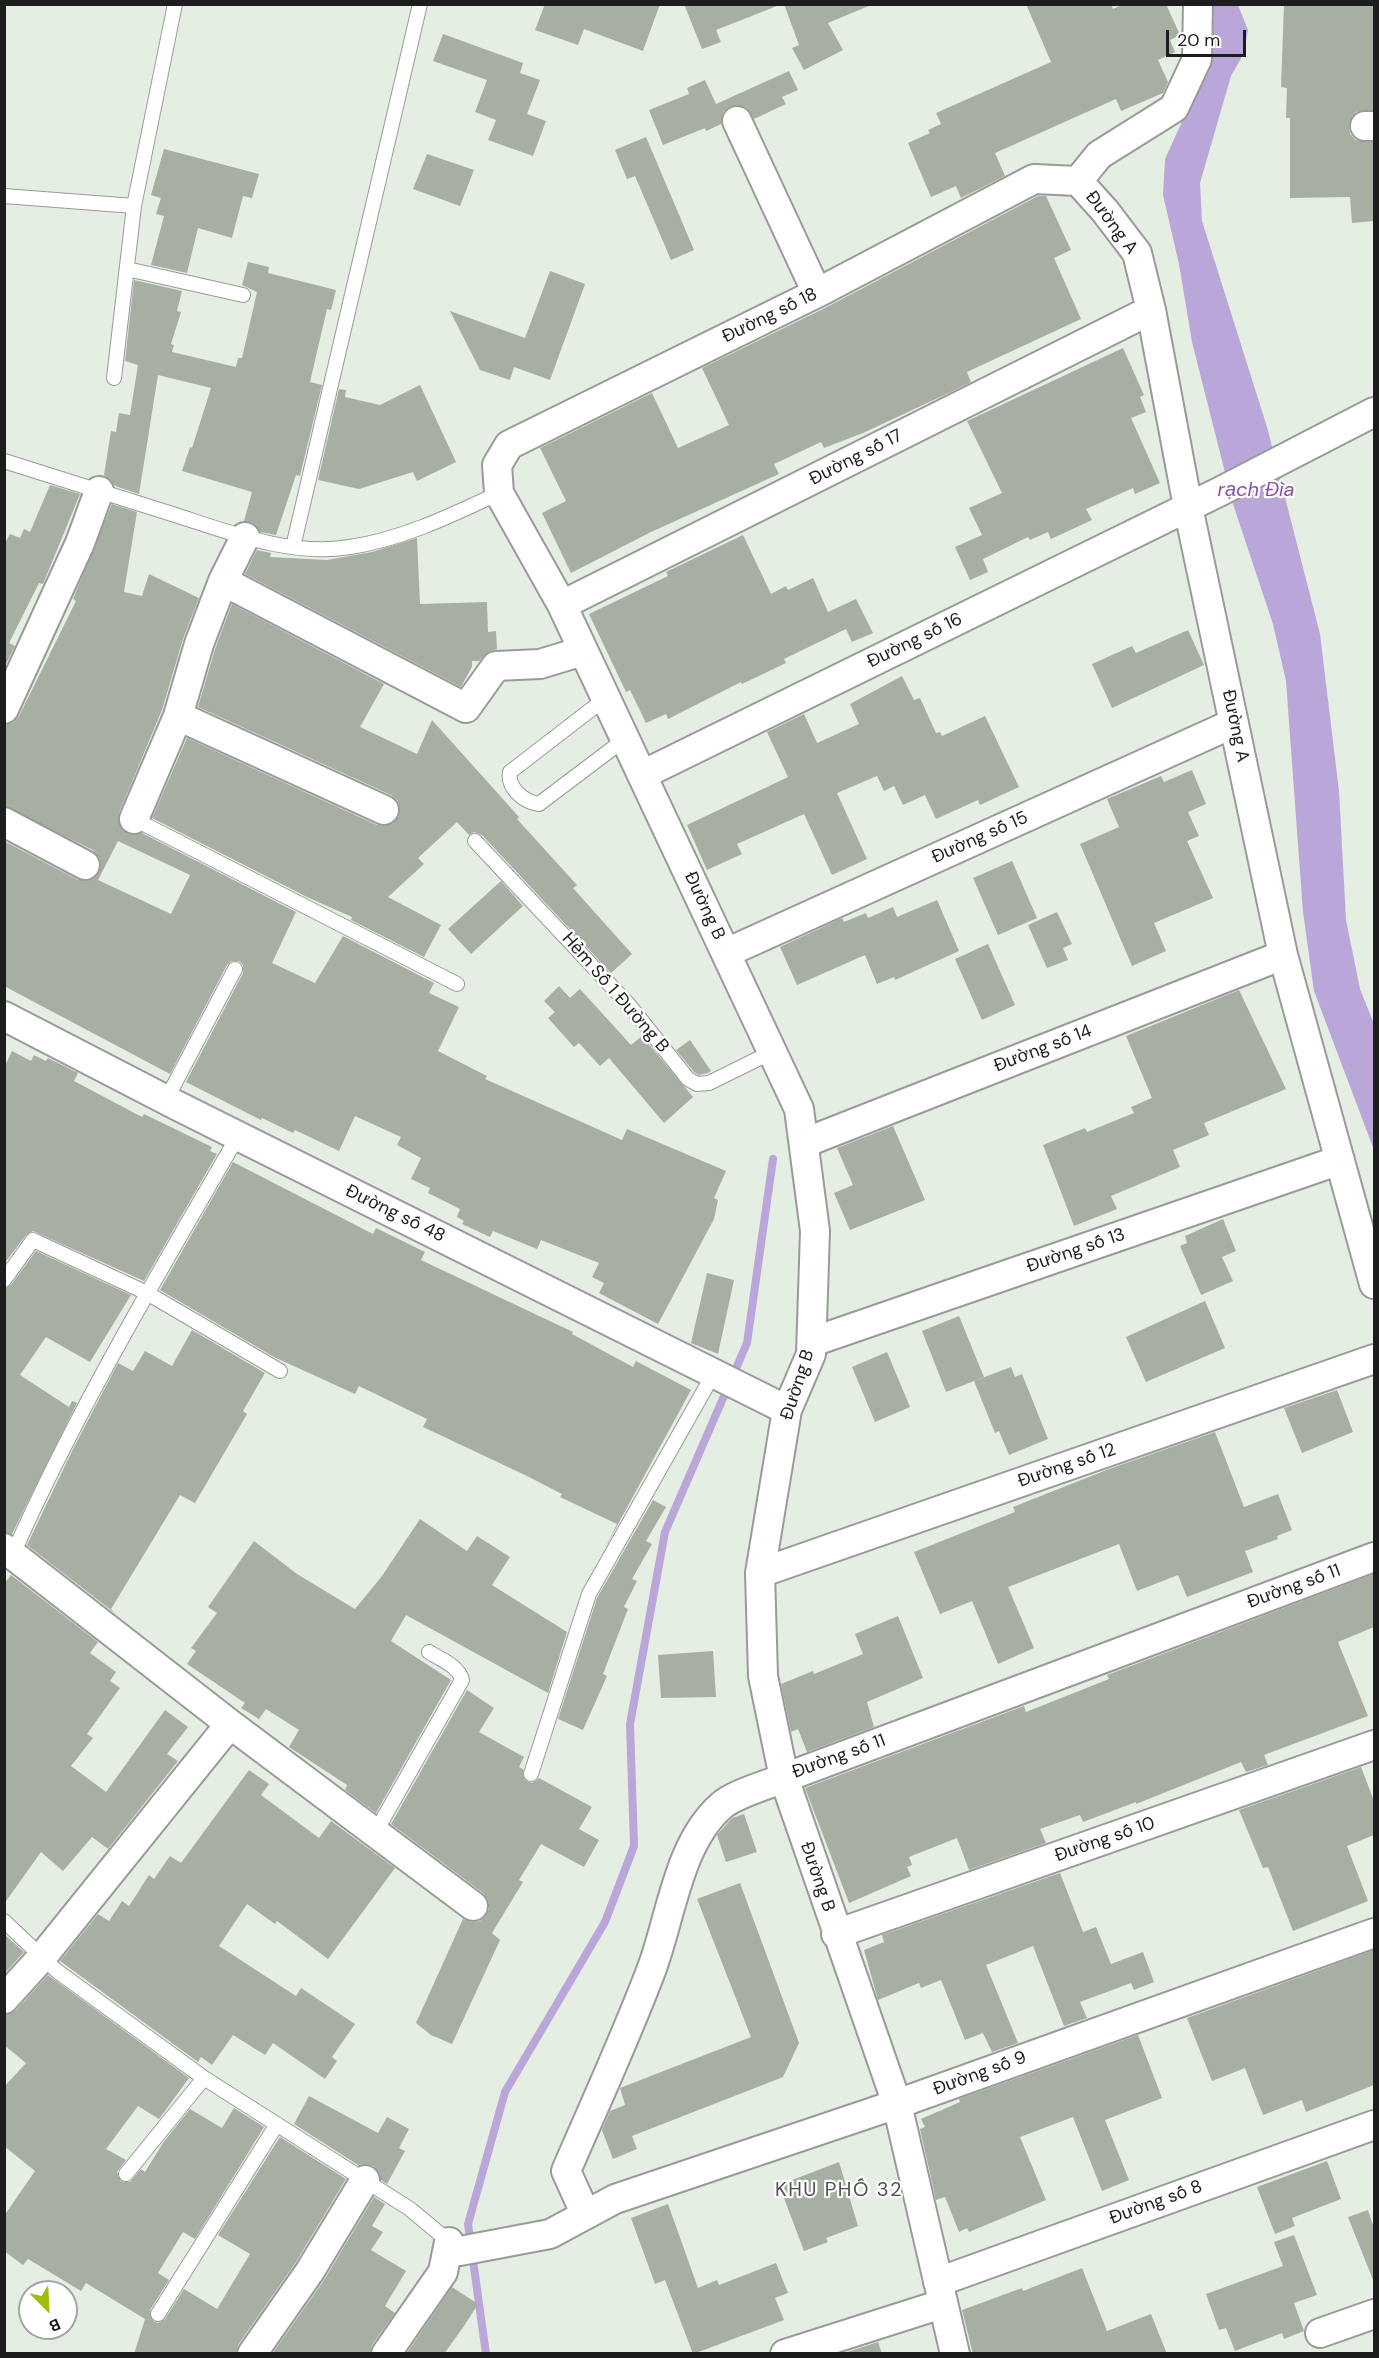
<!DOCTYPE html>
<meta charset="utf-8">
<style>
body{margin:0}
#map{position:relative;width:1379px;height:2358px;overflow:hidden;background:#e5eee3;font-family:"DM Sans",sans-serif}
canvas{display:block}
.frame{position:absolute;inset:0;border:6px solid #1d1d1d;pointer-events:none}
.north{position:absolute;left:18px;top:2280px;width:60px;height:60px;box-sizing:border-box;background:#fff;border:2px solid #a5a5a5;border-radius:50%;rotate:156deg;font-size:16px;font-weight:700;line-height:24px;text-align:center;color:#1d1d1d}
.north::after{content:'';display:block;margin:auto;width:21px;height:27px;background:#9fbe0c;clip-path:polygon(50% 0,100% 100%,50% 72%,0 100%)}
.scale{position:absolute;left:1166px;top:30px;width:80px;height:27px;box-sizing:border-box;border:3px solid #1d1d1d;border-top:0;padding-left:8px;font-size:18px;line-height:21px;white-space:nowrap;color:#1d1d1d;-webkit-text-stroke:4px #fff;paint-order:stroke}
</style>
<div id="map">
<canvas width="1379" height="2358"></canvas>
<div class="frame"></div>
<div class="north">B</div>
<div class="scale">20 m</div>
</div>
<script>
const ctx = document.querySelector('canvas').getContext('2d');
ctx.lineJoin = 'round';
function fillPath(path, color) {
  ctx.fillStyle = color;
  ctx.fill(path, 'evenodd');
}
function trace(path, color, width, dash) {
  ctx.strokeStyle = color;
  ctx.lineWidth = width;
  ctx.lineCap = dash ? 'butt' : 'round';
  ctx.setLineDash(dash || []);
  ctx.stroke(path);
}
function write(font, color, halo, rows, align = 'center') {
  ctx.font = font + ' "DM Sans",sans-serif';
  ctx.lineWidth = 4.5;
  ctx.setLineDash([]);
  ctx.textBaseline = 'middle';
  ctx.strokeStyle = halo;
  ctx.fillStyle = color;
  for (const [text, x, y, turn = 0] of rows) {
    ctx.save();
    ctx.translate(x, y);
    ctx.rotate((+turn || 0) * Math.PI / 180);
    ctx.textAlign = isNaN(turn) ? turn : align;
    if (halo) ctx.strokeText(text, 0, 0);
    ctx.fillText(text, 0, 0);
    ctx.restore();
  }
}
fillPath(new Path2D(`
 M 1209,5 L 1238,5 L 1248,30 L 1244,53 L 1231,76 L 1200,183 L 1202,221 L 1267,427 L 1320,634 L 1339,791 L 1346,920 L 1360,989 L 1374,1024 L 1374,1150 L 1314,991 L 1303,912 L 1286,681 L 1273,624 L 1233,504 L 1192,342 L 1179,264 L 1163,195 L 1165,159 L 1185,115 Z`), '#baa6d9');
trace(new Path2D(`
 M 486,2354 L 468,2224 L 505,2092 L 605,1922 L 634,1846 L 630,1724 L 665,1532 L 747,1343 L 773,1159`), '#baa6d9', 8);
fillPath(new Path2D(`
 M 545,4 L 660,4 L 643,51 L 584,29 L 578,45 L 535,30 Z
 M 684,4 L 777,4 L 777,6 L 716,30 L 721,42 L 702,49 Z
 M 784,4 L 871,4 L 871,5 L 828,23 L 843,50 L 804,70 L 792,48 L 799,45 Z
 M 1026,4 L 1111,4 L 1113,9 L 1124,4 L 1166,4 L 1180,35 L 1170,40 L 1175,52 L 1158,60 L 1168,82 L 1163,93 L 1121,111 L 1116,99 L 995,153 L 1005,176 L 961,198 L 956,186 L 931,197 L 908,143 L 930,133 L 928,130 L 941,124 L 936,113 L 1051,62 Z
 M 1284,4 L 1374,4 L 1374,110 L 1356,112 L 1349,125 L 1350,134 L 1356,140 L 1374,142 L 1374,221 L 1352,223 L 1350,197 L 1290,198 L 1290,118 L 1286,118 L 1287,88 L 1281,87 Z
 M 443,34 L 523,63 L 520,73 L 540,80 L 527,114 L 546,121 L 533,156 L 488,140 L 496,120 L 475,112 L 487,80 L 433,61 Z
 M 789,71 L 798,90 L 782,97 L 786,104 L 754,119 L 746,107 L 731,106 L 723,112 L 721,124 L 706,131 L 705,128 L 663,145 L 649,110 L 689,94 L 687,88 L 705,80 L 716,104 Z
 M 646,137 L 694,250 L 671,260 L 635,176 L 627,179 L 615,150 Z
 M 164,149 L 259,174 L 252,198 L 243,196 L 232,238 L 198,228 L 187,273 L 151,265 L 164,216 L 156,214 L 161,198 L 151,195 Z
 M 427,154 L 474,170 L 460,206 L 413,189 Z
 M 1038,196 L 1046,196 L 1071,250 L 1054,258 L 1081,319 L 967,372 L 971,382 L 953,391 L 863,433 L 824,448 L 821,442 L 774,464 L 779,474 L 651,532 L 571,573 L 542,513 L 566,501 L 540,448 L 652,393 L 678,448 L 729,425 L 702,368 L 825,308 Z
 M 248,262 L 269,267 L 268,273 L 336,290 L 331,310 L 327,309 L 310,382 L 322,385 L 300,476 L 296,475 L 276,535 L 260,532 L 253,523 L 244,521 L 252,492 L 182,471 L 190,447 L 192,448 L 211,388 L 158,375 L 139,494 L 115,486 L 104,475 L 111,431 L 116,432 L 119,413 L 130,415 L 138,365 L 125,361 L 134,280 L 182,291 L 177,311 L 181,312 L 171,344 L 174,345 L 172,352 L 236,367 L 238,358 L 242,358 L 257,292 L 242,285 Z
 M 550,271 L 585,284 L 550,380 L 514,367 L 510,380 L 480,370 L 450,311 L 525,338 Z
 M 1123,348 L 1144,395 L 1140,397 L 1146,412 L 1131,418 L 1160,483 L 1135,494 L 1133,488 L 1086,509 L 1092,520 L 1051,539 L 1048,532 L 1030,540 L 1028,537 L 983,559 L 988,572 L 970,580 L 955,547 L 982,535 L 969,508 L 1002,493 L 967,421 Z
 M 420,385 L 456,462 L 417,481 L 413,472 L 359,489 L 318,480 L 339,389 L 346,390 L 345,397 L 380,405 Z
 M 50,485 L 80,494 L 43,584 L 39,583 L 9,643 L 15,646 L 4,668 L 4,545 L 10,534 L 20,538 L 24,529 L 30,532 Z
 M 112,504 L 137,512 L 124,592 L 142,596 L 149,574 L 199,598 L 183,639 L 162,710 L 119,813 L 121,828 L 128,834 L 142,833 L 296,912 L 272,963 L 315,983 L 343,936 L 434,983 L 429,993 L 459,1007 L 438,1051 L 487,1076 L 485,1079 L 622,1140 L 627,1129 L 726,1171 L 714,1198 L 718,1200 L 714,1219 L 658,1324 L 599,1293 L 604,1283 L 592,1277 L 599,1263 L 541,1240 L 537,1249 L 493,1231 L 490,1237 L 462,1224 L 464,1221 L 457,1217 L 460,1209 L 428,1193 L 430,1188 L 411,1179 L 421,1158 L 397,1145 L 401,1137 L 355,1116 L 339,1151 L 295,1130 L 293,1133 L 262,1118 L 261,1120 L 186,1082 L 243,973 L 243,965 L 239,961 L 231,961 L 227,965 L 170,1074 L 4,986 L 4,841 L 78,880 L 93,879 L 99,873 L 101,865 L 99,857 L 93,850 L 4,806 L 4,725 L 13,723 L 19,716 L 76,601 L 73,599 ZM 118,841 L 190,875 L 171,914 L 98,880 Z
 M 743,535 L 771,594 L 786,586 L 788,590 L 813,578 L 828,612 L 856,599 L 873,633 L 852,642 L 846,629 L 784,659 L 786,663 L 742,684 L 741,682 L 668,719 L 666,714 L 646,723 L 630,690 L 626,692 L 589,614 L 668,576 L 666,572 Z
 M 417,538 L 420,604 L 487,602 L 488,632 L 496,631 L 497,649 L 488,652 L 479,661 L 472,661 L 472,667 L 461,687 L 245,574 L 257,550 L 271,553 L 270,557 L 327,560 L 372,552 Z
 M 232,604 L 384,684 L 360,727 L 417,754 L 432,720 L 519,817 L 517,819 L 577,885 L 573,888 L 632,954 L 611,973 L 482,835 L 474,832 L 469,835 L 457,822 L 418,858 L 424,864 L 388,897 L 441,925 L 424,957 L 351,920 L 352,917 L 307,897 L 152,818 L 187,738 L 377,825 L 393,824 L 399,816 L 398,801 L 391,795 L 198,707 L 215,649 Z
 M 1188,630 L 1204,665 L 1112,708 L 1092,664 L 1132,646 L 1136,653 Z
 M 902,676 L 914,700 L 920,698 L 936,733 L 940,732 L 942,736 L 985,716 L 1019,787 L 980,805 L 978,800 L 936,819 L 925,795 L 903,805 L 894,786 L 884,791 L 877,776 L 837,793 L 867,859 L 832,875 L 804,814 L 737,844 L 742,854 L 707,870 L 687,825 L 788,777 L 767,732 L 804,714 L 817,743 L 859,724 L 850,704 Z
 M 1192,770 L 1206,804 L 1188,812 L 1199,836 L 1187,841 L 1213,898 L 1154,923 L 1166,951 L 1132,966 L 1080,844 L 1119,827 L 1107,799 L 1161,776 L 1164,782 Z
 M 1012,861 L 1037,918 L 998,935 L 973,878 Z
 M 501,881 L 523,906 L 471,954 L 448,929 Z
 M 937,900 L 959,951 L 895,980 L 894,977 L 877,984 L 865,955 L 797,985 L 780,947 L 842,918 L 844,922 L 866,913 L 868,918 L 893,907 L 897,917 Z
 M 1057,912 L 1072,944 L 1063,948 L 1068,960 L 1047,968 L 1028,925 Z
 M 988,944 L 1015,1005 L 982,1020 L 955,959 Z
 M 559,986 L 570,998 L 580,989 L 631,1045 L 642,1036 L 693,1097 L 664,1123 L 609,1058 L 600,1066 L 579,1043 L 574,1047 L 548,1018 L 555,1012 L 544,1001 Z
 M 1239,990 L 1286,1089 L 1204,1123 L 1209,1135 L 1173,1150 L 1180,1167 L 1111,1196 L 1117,1209 L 1074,1226 L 1043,1145 L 1085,1128 L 1087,1132 L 1134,1113 L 1131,1107 L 1152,1098 L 1126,1036 Z
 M 690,1040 L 711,1071 L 708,1073 L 699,1075 L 694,1072 L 676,1050 Z
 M 12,1051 L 31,1061 L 34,1055 L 46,1061 L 48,1058 L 78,1073 L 74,1081 L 142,1117 L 144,1114 L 212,1147 L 210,1151 L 217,1154 L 144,1281 L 33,1231 L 26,1235 L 4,1264 L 4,1068 Z
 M 893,1126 L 925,1200 L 850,1230 L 834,1193 L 853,1185 L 837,1148 Z
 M 233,1162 L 373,1234 L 376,1228 L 425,1252 L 421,1260 L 573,1332 L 572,1334 L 633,1367 L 636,1361 L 691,1390 L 605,1548 L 617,1524 L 560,1497 L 562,1494 L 525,1475 L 423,1427 L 427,1419 L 359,1386 L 355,1394 L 274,1357 L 160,1290 Z
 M 1223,1219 L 1236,1251 L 1222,1257 L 1233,1281 L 1201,1295 L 1180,1246 L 1187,1243 L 1185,1236 Z
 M 36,1251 L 131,1295 L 90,1362 L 46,1337 L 20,1375 L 69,1407 L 72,1401 L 77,1403 L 12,1534 L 4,1532 L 4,1289 L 11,1285 Z
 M 707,1273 L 734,1280 L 718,1354 L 691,1343 Z
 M 1205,1301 L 1225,1348 L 1146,1382 L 1126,1337 Z
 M 959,1316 L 984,1377 L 946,1392 L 922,1331 Z
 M 192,1330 L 265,1373 L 243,1411 L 247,1414 L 195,1503 L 180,1495 L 111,1609 L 116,1614 L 27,1545 L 72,1451 L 118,1363 L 133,1371 L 145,1351 L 172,1366 Z
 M 887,1352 L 910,1407 L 875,1422 L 852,1367 Z
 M 1011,1367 L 1015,1377 L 1022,1374 L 1048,1439 L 1009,1455 L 999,1431 L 995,1433 L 974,1381 Z
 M 1337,1390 L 1353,1432 L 1302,1453 L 1284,1408 Z
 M 1215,1432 L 1244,1507 L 1278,1494 L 1292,1530 L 1277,1536 L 1278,1539 L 1245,1551 L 1253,1572 L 1187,1597 L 1178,1575 L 1137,1591 L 1119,1544 L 1008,1587 L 1034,1648 L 998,1664 L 972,1601 L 940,1614 L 914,1552 L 1015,1512 L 1013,1507 L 1109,1469 Z
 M 653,1500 L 666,1507 L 646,1541 L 652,1544 L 632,1579 L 637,1581 L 624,1607 L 628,1609 L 603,1674 L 607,1676 L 583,1730 L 558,1719 L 597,1598 Z
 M 420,1519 L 467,1551 L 477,1536 L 510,1557 L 492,1585 L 567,1632 L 548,1693 L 406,1615 L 391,1641 L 451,1680 L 376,1813 L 345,1790 L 347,1785 L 289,1747 L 299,1730 L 266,1709 L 259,1719 L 241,1708 L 245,1703 L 187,1664 L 196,1651 L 191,1648 L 217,1613 L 208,1607 L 254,1541 L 297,1574 L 355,1609 L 382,1576 Z
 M 1374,1574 L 1374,1627 L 1338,1642 L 1368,1716 L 1264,1755 L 1268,1765 L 1246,1772 L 1241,1762 L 1136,1804 L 1136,1802 L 1083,1822 L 1080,1815 L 1040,1829 L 1046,1843 L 969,1870 L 957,1838 L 909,1857 L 912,1865 L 907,1867 L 911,1876 L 849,1903 L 805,1788 L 1024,1706 L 1026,1712 L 1109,1679 L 1107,1675 Z
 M 11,1575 L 98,1642 L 90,1653 L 116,1672 L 110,1681 L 120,1688 L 87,1734 L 93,1738 L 71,1766 L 106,1792 L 165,1710 L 188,1727 L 167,1754 L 178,1761 L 108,1849 L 92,1837 L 63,1871 L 41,1852 L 4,1904 L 4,1584 Z
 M 898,1616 L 923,1678 L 867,1702 L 874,1727 L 807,1752 L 798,1729 L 791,1732 L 781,1684 L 813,1671 L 814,1674 L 863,1654 L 855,1634 Z
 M 713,1651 L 716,1697 L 661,1698 L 658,1655 Z
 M 467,1690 L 494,1708 L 479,1732 L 524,1757 L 519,1767 L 523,1769 L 525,1780 L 532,1783 L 539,1778 L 592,1807 L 579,1829 L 599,1840 L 584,1867 L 541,1844 L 519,1880 L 523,1882 L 492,1933 L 500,1940 L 452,2044 L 431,2035 L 416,2023 L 463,1919 L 472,1922 L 480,1921 L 489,1909 L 488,1900 L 483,1893 L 391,1824 Z
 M 1361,1767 L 1374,1801 L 1374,1835 L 1347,1846 L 1368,1901 L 1293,1931 L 1268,1867 L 1263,1868 L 1239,1810 Z
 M 249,1770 L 269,1784 L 261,1795 L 319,1838 L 331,1821 L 395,1868 L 328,1959 L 277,1921 L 275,1924 L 247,1904 L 219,1946 L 296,1996 L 301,1988 L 355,2024 L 332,2057 L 337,2061 L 325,2079 L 273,2043 L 265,2055 L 233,2035 L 212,2065 L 201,2057 L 198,2062 L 60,1961 L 98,1914 L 109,1921 L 122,1901 L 129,1906 L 149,1875 L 154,1879 L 170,1856 L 181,1863 Z
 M 744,1814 L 757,1852 L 726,1862 L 717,1835 L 732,1818 Z
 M 1060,1873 L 1083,1932 L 1096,1927 L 1111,1964 L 1143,1952 L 1154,1982 L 1134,1990 L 1131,1983 L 1080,2002 L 1087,2018 L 1064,2026 L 1033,1946 L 986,1965 L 1018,2043 L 992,2052 L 983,2033 L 965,2040 L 941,1980 L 921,1988 L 919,1983 L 878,2000 L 864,1950 L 884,1942 L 882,1935 Z
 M 740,1883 L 799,2043 L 783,2077 L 632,2136 L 637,2149 L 613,2159 L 602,2130 L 610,2111 L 625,2105 L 620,2088 L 751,2037 L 697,1899 Z
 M 4,1934 L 24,1952 L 4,1974 Z
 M 1374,1950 L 1374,2085 L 1306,2112 L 1302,2100 L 1263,2115 L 1245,2068 L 1212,2081 L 1187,2018 Z
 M 48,1975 L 189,2078 L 159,2119 L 138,2106 L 106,2149 L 126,2160 L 117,2172 L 121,2181 L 130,2182 L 141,2169 L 145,2172 L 163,2143 L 190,2109 L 222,2128 L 234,2108 L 264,2127 L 195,2239 L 183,2232 L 158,2273 L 169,2280 L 150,2310 L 153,2321 L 158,2323 L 165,2319 L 184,2289 L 217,2309 L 250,2254 L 218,2235 L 280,2137 L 346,2179 L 296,2262 L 238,2345 L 236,2354 L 134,2354 L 145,2319 L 86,2283 L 81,2291 L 28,2259 L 23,2265 L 4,2251 L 4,2216 L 35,2171 L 4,2146 L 4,2087 L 26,2063 L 4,2045 L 4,2015 L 16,2010 Z
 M 1138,2035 L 1162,2098 L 1105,2120 L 1129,2180 L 1102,2191 L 1073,2117 L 1020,2137 L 1046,2200 L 969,2232 L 967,2228 L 959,2232 L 945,2197 L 936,2200 L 920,2129 L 925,2127 L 921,2119 L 960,2102 L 959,2099 Z
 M 309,2096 L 378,2133 L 387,2117 L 409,2129 L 399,2148 L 405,2151 L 387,2184 L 381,2180 L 374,2166 L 366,2164 L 358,2165 L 294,2124 Z
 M 1327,2161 L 1341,2199 L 1292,2218 L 1295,2226 L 1275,2234 L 1257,2187 Z
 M 839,2162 L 858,2226 L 826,2238 L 828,2242 L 804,2251 L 779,2185 Z
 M 374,2197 L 385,2204 L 372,2226 L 383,2232 L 371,2250 L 406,2271 L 385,2306 L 395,2313 L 372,2345 L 370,2354 L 272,2354 L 324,2280 Z
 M 668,2204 L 698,2288 L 717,2280 L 719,2285 L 776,2263 L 788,2293 L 775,2298 L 784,2320 L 693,2354 L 665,2280 L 655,2284 L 631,2218 Z
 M 1368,2210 L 1374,2228 L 1373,2280 L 1348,2217 Z
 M 1294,2235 L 1317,2295 L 1294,2303 L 1304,2331 L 1284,2339 L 1282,2333 L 1235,2351 L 1226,2328 L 1219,2330 L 1206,2294 L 1283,2266 L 1274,2242 Z
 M 1082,2268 L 1107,2331 L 1151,2314 L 1167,2354 L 973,2354 L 962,2310 L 1022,2288 L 1023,2291 Z
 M 452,2287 L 478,2304 L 464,2326 L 444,2354 L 406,2354 Z
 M 878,2342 L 882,2354 L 841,2354 Z`), '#a7afa3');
const lane = new Path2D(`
 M 4,196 L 134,206
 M 127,269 L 243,295
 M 114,378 L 134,206 L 175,4
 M 4,461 C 59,478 114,496 169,513 C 226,531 289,557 350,547 C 403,539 452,515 499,493
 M 293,547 L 420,4
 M 606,698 L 510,772 C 507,788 524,802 539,804 L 625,739
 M 134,819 L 457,984
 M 475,841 L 630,1006 L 688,1079 L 697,1084 L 709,1083 L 772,1052
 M 166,1100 L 235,969
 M 4,1280 L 33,1240 L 147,1293 L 280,1371
 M 13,1554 C 77,1409 159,1273 238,1136
 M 531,1774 L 589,1594 L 714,1373
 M 375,1833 L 462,1680 C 459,1666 440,1659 429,1652
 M 4,1921 L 57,1971 L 204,2078 L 410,2209 L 452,2244
 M 126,2174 L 204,2078
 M 158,2314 L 277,2124`);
const street = new Path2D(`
 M 737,121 L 817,293
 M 1365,126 L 1374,126
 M 1078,181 L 1105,211 L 1137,253 L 1151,310 L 1188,507 L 1283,955 L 1374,1284
 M 1078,181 L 1099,155 L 1174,108 L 1197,59 L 1198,4
 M 223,581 L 466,708 L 496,666 L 540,664 L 583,651
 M 562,605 L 1151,310
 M 4,709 L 80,543 L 99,491
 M 178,716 L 384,810
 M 642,775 L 1219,492 L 1374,412
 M 134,819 L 178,716 L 199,644 L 223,581 L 245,537
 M 4,822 L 85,865
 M 726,953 L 1234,723
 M 4,1016 L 176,1105 L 787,1410
 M 804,1143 L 1283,955
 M 812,1342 L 1340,1160
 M 4,1548 L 230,1724 L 473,1906
 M 760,1573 L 1374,1359
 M 836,1934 L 1374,1745
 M 4,1999 L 43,1956 L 230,1724
 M 585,2213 L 566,2171 C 595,2104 626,2037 652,1968 C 671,1917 678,1844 721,1806 C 734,1794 767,1785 784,1778 L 1374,1557
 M 460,2251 L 550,2234 L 615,2199 L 897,2104 L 1374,1933
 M 938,2282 L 1374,2125
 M 1320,2333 L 1374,2314
 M 252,2354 L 310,2271 L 365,2180
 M 386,2354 L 443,2272 L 449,2242
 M 785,2354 L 942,2304
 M 955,2354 L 897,2104 L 784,1778 L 763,1676 L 760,1573 L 787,1410 L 811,1354 L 815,1231 L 799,1109 L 562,605 L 499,493 L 497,465 L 509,445 L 817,293 L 1034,179 L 1078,181`);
trace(lane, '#9a9a9a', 16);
trace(street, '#9a9a9a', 32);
trace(lane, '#fff', 14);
trace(street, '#fff', 28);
write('18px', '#1d1d1d', '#fff', [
 ["Đường A",1111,223,53],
 ["Đường số 18",770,316,-26],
 ["Đường số 17",856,458,-27],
 ["Đường số 16",915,641,-26],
 ["Đường A",1235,726,78],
 ["Đường số 15",980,838,-24],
 ["Đường B",704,906,65],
 ["Hẻm Số 1 Đường B",615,993,49],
 ["Đường số 14",1043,1049,-21],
 ["Đường số 48",395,1214,26],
 ["Đường số 13",1076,1251,-19],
 ["Đường B",798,1385,-72],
 ["Đường số 12",1067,1466,-19],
 ["Đường số 11",1294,1587,-20],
 ["Đường số 11",839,1757,-20],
 ["Đường số 10",1105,1840,-19],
 ["Đường B",817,1877,71],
 ["Đường số 9",980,2074,-20],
 ["Đường số 8",1156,2203,-20]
]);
write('italic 20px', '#8a4fa6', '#fff', [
 ["rạch Đìa",1256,491]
]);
ctx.letterSpacing = '1.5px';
write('20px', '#505050', '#fff', [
 ["KHU PHỐ 32",839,2191]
]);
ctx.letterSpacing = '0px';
</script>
